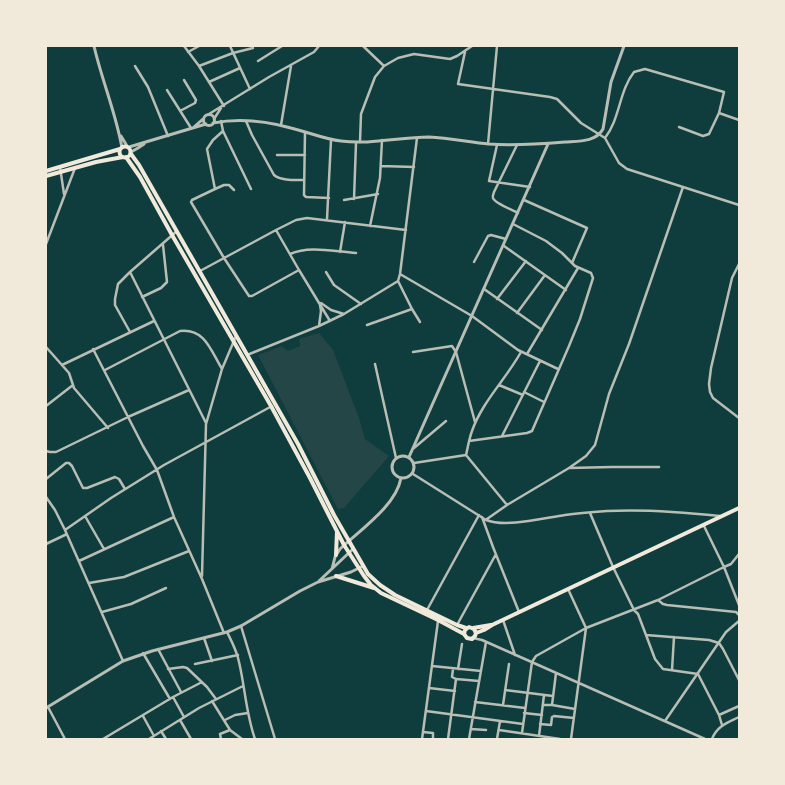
<!DOCTYPE html>
<style>
body{margin:0}
#map{position:relative;width:785px;height:785px;overflow:hidden;background:#0f3d3e;font-family:"Source Sans 3",sans-serif}
canvas{display:block}
.frame{position:absolute;inset:0;border:47px solid #f1e9da;pointer-events:none}
</style>
<div id="map">
<canvas width="785" height="785"></canvas>
<div class="frame"></div>
</div>
<script>
const ctx = document.querySelector('canvas').getContext('2d');
ctx.lineJoin = 'round';
function fillPath(path, color) {
  ctx.fillStyle = color;
  ctx.fill(path, 'evenodd');
}
function trace(path, color, width, dash) {
  ctx.strokeStyle = color;
  ctx.lineWidth = width;
  ctx.lineCap = dash ? 'butt' : 'round';
  ctx.setLineDash(dash || []);
  ctx.stroke(path);
}
fillPath(new Path2D(`
 M 319,333 L 333,350 L 359,418 L 365,439 L 389,456 L 344,508 L 338,509 L 258,355 L 282,346 L 288,351 L 300,346 L 299,339 Z`), '#244646');
trace(new Path2D(`
 M 184,46 L 199,66 L 224,106
 M 230,46 L 250,89
 M 363,46 L 384,66
 M 188,52 L 199,46
 M 465,52 L 458,84 L 550,97 L 557,99 L 581,123 L 605,138 C 620,119 619,91 634,72 L 645,69 L 724,92 L 719,113 L 709,134 L 703,136 L 679,127
 M 258,61 L 282,46
 M 135,66 L 148,87 L 168,136
 M 199,66 L 233,53 L 253,48
 M 209,82 L 240,68
 M 167,90 L 191,128
 M 180,111 L 195,103 L 196,100 L 184,80
 M 719,113 L 739,120
 M 209,114 L 269,77 L 314,52 L 319,46
 M 214,119 L 221,108
 M 221,121 L 223,131 L 213,140 L 207,149 L 215,189 L 192,200 L 191,202 L 224,258 L 249,296 L 252,296 L 299,270
 M 246,121 L 252,135 L 274,175 C 281,181 295,180 304,180
 M 281,125 L 291,66
 M 223,131 L 251,189
 M 305,132 L 304,195 L 306,197 L 329,198
 M 605,138 L 619,163 L 627,169 L 739,205
 M 360,142 L 361,114 L 375,77 L 384,66 L 398,58 L 414,54 L 450,59 L 457,56 L 472,46
 M 488,144 L 497,46
 M 497,145 L 489,181 L 530,187
 M 517,145 L 494,192 C 494,193 492,196 493,198 C 494,203 513,210 518,213
 M 277,155 L 305,155
 M 381,166 L 414,167
 M 60,167 L 64,194
 M 215,189 L 224,185 L 229,185 L 234,190
 M 354,199 L 356,143
 M 344,200 L 378,194
 M 524,200 L 587,228 L 572,263
 M 327,219 L 331,140
 M 370,226 L 380,178 L 382,140
 M 46,244 L 75,168
 M 504,246 L 566,290
 M 340,252 L 345,222
 M 290,254 C 310,245 335,252 356,253
 M 474,262 L 488,236 L 491,235 L 506,239
 M 739,264 L 732,278 L 711,368 L 709,384 L 710,392 L 713,398 L 739,418
 M 200,271 L 276,230
 M 130,272 L 206,423
 M 326,272 L 334,285 L 361,304
 M 400,274 L 472,316 L 518,350 L 558,369
 M 398,281 L 412,309 L 420,322
 M 484,289 L 542,330
 M 142,297 L 161,288 L 167,282 L 163,245
 M 497,299 L 526,261
 M 321,303 L 331,310 L 344,314
 M 517,313 L 545,275
 M 330,321 L 299,270 L 276,230 L 296,220 L 307,218 L 406,230
 M 367,325 L 412,309
 M 319,326 L 321,311 L 320,305
 M 130,332 L 115,305 L 115,299 L 118,284 L 130,272 L 177,231
 M 46,347 L 69,373 L 74,388 L 108,428
 M 93,349 L 143,446 L 157,470 L 174,517 L 202,579 L 224,633
 M 413,352 L 452,346 L 456,352 L 475,422
 M 527,354 L 578,268
 M 247,355 L 319,326 L 344,314 L 398,281 L 400,274 L 417,138
 M 375,364 L 396,458
 M 62,365 L 154,321
 M 105,370 L 180,331 C 205,328 211,351 222,369
 M 499,385 L 523,395
 M 524,392 L 544,402
 M 46,406 L 73,385
 M 502,436 L 540,361
 M 469,441 L 527,433 L 532,431 L 569,346 L 580,319 L 593,278 L 591,273 L 575,266 L 562,253 L 546,241 L 513,224
 M 414,448 L 446,421
 M 46,451 L 50,452 L 56,452 L 128,417 L 189,390
 M 414,463 L 466,455
 M 569,468 L 586,456 L 595,445 L 609,394 L 629,344 L 683,187
 M 413,474 L 486,520 C 506,528 544,518 565,515 C 579,513 593,512 607,511 C 645,509 683,512 720,516
 M 46,479 L 66,463 L 69,463 L 72,466 L 83,488 L 87,488 L 115,477 L 119,479 L 125,489
 M 46,497 L 55,510 L 65,530 L 123,661
 M 507,505 L 466,455 C 468,447 469,439 472,431 C 482,402 506,379 521,352
 M 590,513 L 613,567 L 634,610 L 638,614 L 646,635 L 709,640 L 719,643 L 723,649 L 739,680
 M 85,516 L 104,549
 M 482,517 L 493,547 L 519,612
 M 487,519 L 507,505 L 569,468 L 612,467 L 659,467
 M 704,526 L 724,567 L 739,605
 M 65,530 L 111,498 L 164,465 L 272,406
 M 46,544 L 67,534
 M 79,561 L 174,517
 M 202,576 L 206,424 L 222,369 L 236,336
 M 89,583 L 124,577 L 189,551
 M 568,589 L 586,628 L 571,739
 M 658,600 L 663,604 L 667,605 L 736,612 L 739,615
 M 427,610 L 479,515
 M 102,612 L 131,604 L 166,588
 M 503,620 L 515,655
 M 457,625 L 496,554
 M 241,626 L 275,739
 M 227,632 C 232,642 237,651 239,662 C 245,687 246,714 255,739
 M 646,635 L 655,659 L 663,669 L 698,674 L 719,715 L 722,725
 M 204,638 L 212,661
 M 473,638 L 482,640 L 705,739
 M 158,649 L 181,692
 M 143,653 L 170,699
 M 195,664 L 238,655
 M 432,666 L 481,671
 M 168,669 L 183,667 L 187,668 L 207,687 L 216,699
 M 453,669 L 452,677 L 456,679
 M 458,669 L 462,644
 M 672,670 L 674,637
 M 556,673 L 552,705 L 575,709
 M 429,688 L 455,691
 M 505,690 L 553,696
 M 173,697 L 184,717
 M 212,701 L 230,730 L 242,739
 M 475,702 L 525,708
 M 503,705 L 509,664
 M 543,705 L 552,705
 M 48,707 L 65,739
 M 426,711 L 523,724
 M 524,713 L 542,715
 M 719,715 L 739,706
 M 143,716 L 154,736
 M 180,720 L 191,739
 M 225,720 L 235,715 L 248,713
 M 665,721 L 726,632 L 739,621
 M 540,724 L 551,725 L 552,717 L 554,716 L 574,718
 M 471,729 L 486,730
 M 499,730 L 560,739
 M 161,731 L 166,739
 M 423,732 L 433,733 L 433,739
 M 522,733 L 532,662 L 536,656 L 586,628 L 658,600 L 724,567 L 731,564 L 739,554
 M 539,736 L 544,695
 M 103,739 L 173,697 L 202,682
 M 149,739 L 199,708 L 243,686
 M 221,739 L 220,734 L 230,730
 M 422,739 L 438,621
 M 448,739 L 456,679 L 479,681
 M 469,739 L 486,642
 M 497,739 L 500,721
 M 712,739 C 717,726 727,723 739,717`), '#b8beb3', 2.5);
trace(new Path2D(`
 M 94,46 C 102,81 116,113 122,148
 M203.5 120a5.5 5.5 0 1 1 11 0a5.5 5.5 0 1 1-11 0Z
 M 213,123 C 239,118 266,121 291,128 C 308,132 324,139 341,141 C 370,145 400,137 429,137 C 449,138 469,142 489,144 C 515,146 540,144 565,142 C 579,141 596,142 603,129 L 611,82 L 624,46
 M 194,127 L 203,119
 M 121,136 L 127,146
 M 129,147 L 206,124
 M 131,152 L 138,148 L 144,144
 M392 467a11 11 0 1 1 22 0a11 11 0 1 1-22 0Z
 M 409,457 L 548,144
 M 332,569 L 335,557 L 340,549 C 360,530 396,506 401,478
 M 319,581 L 353,549
 M 46,708 L 123,661 L 152,651 L 227,632 L 241,626 L 300,591 L 318,582 L 351,572 L 363,566`), '#b8beb3', 3);
trace(new Path2D(`
 M119.5 152a5.5 5.5 0 1 1 11 0a5.5 5.5 0 1 1-11 0Z
 M 131,154 L 139,165 L 298,444 L 334,515 L 368,574 L 380,585 L 395,595 L 457,625 L 466,628
 M 126,157 L 140,177 L 172,235 L 271,406 L 310,478 L 344,545 L 364,576 L 371,585 L 381,593 L 438,620 L 464,634
 M 46,171 L 120,149
 M 46,176 L 96,162 L 123,157
 M 336,555 L 337,531
 M 336,576 L 374,588
 M 473,628 L 491,625
 M 476,633 L 474,629 L 469,627 L 465,630 L 464,634 L 467,638 L 472,639 L 475,636 L 476,633 L 484,630 L 492,625 L 739,508`), '#f1e9da', 4);
</script>
